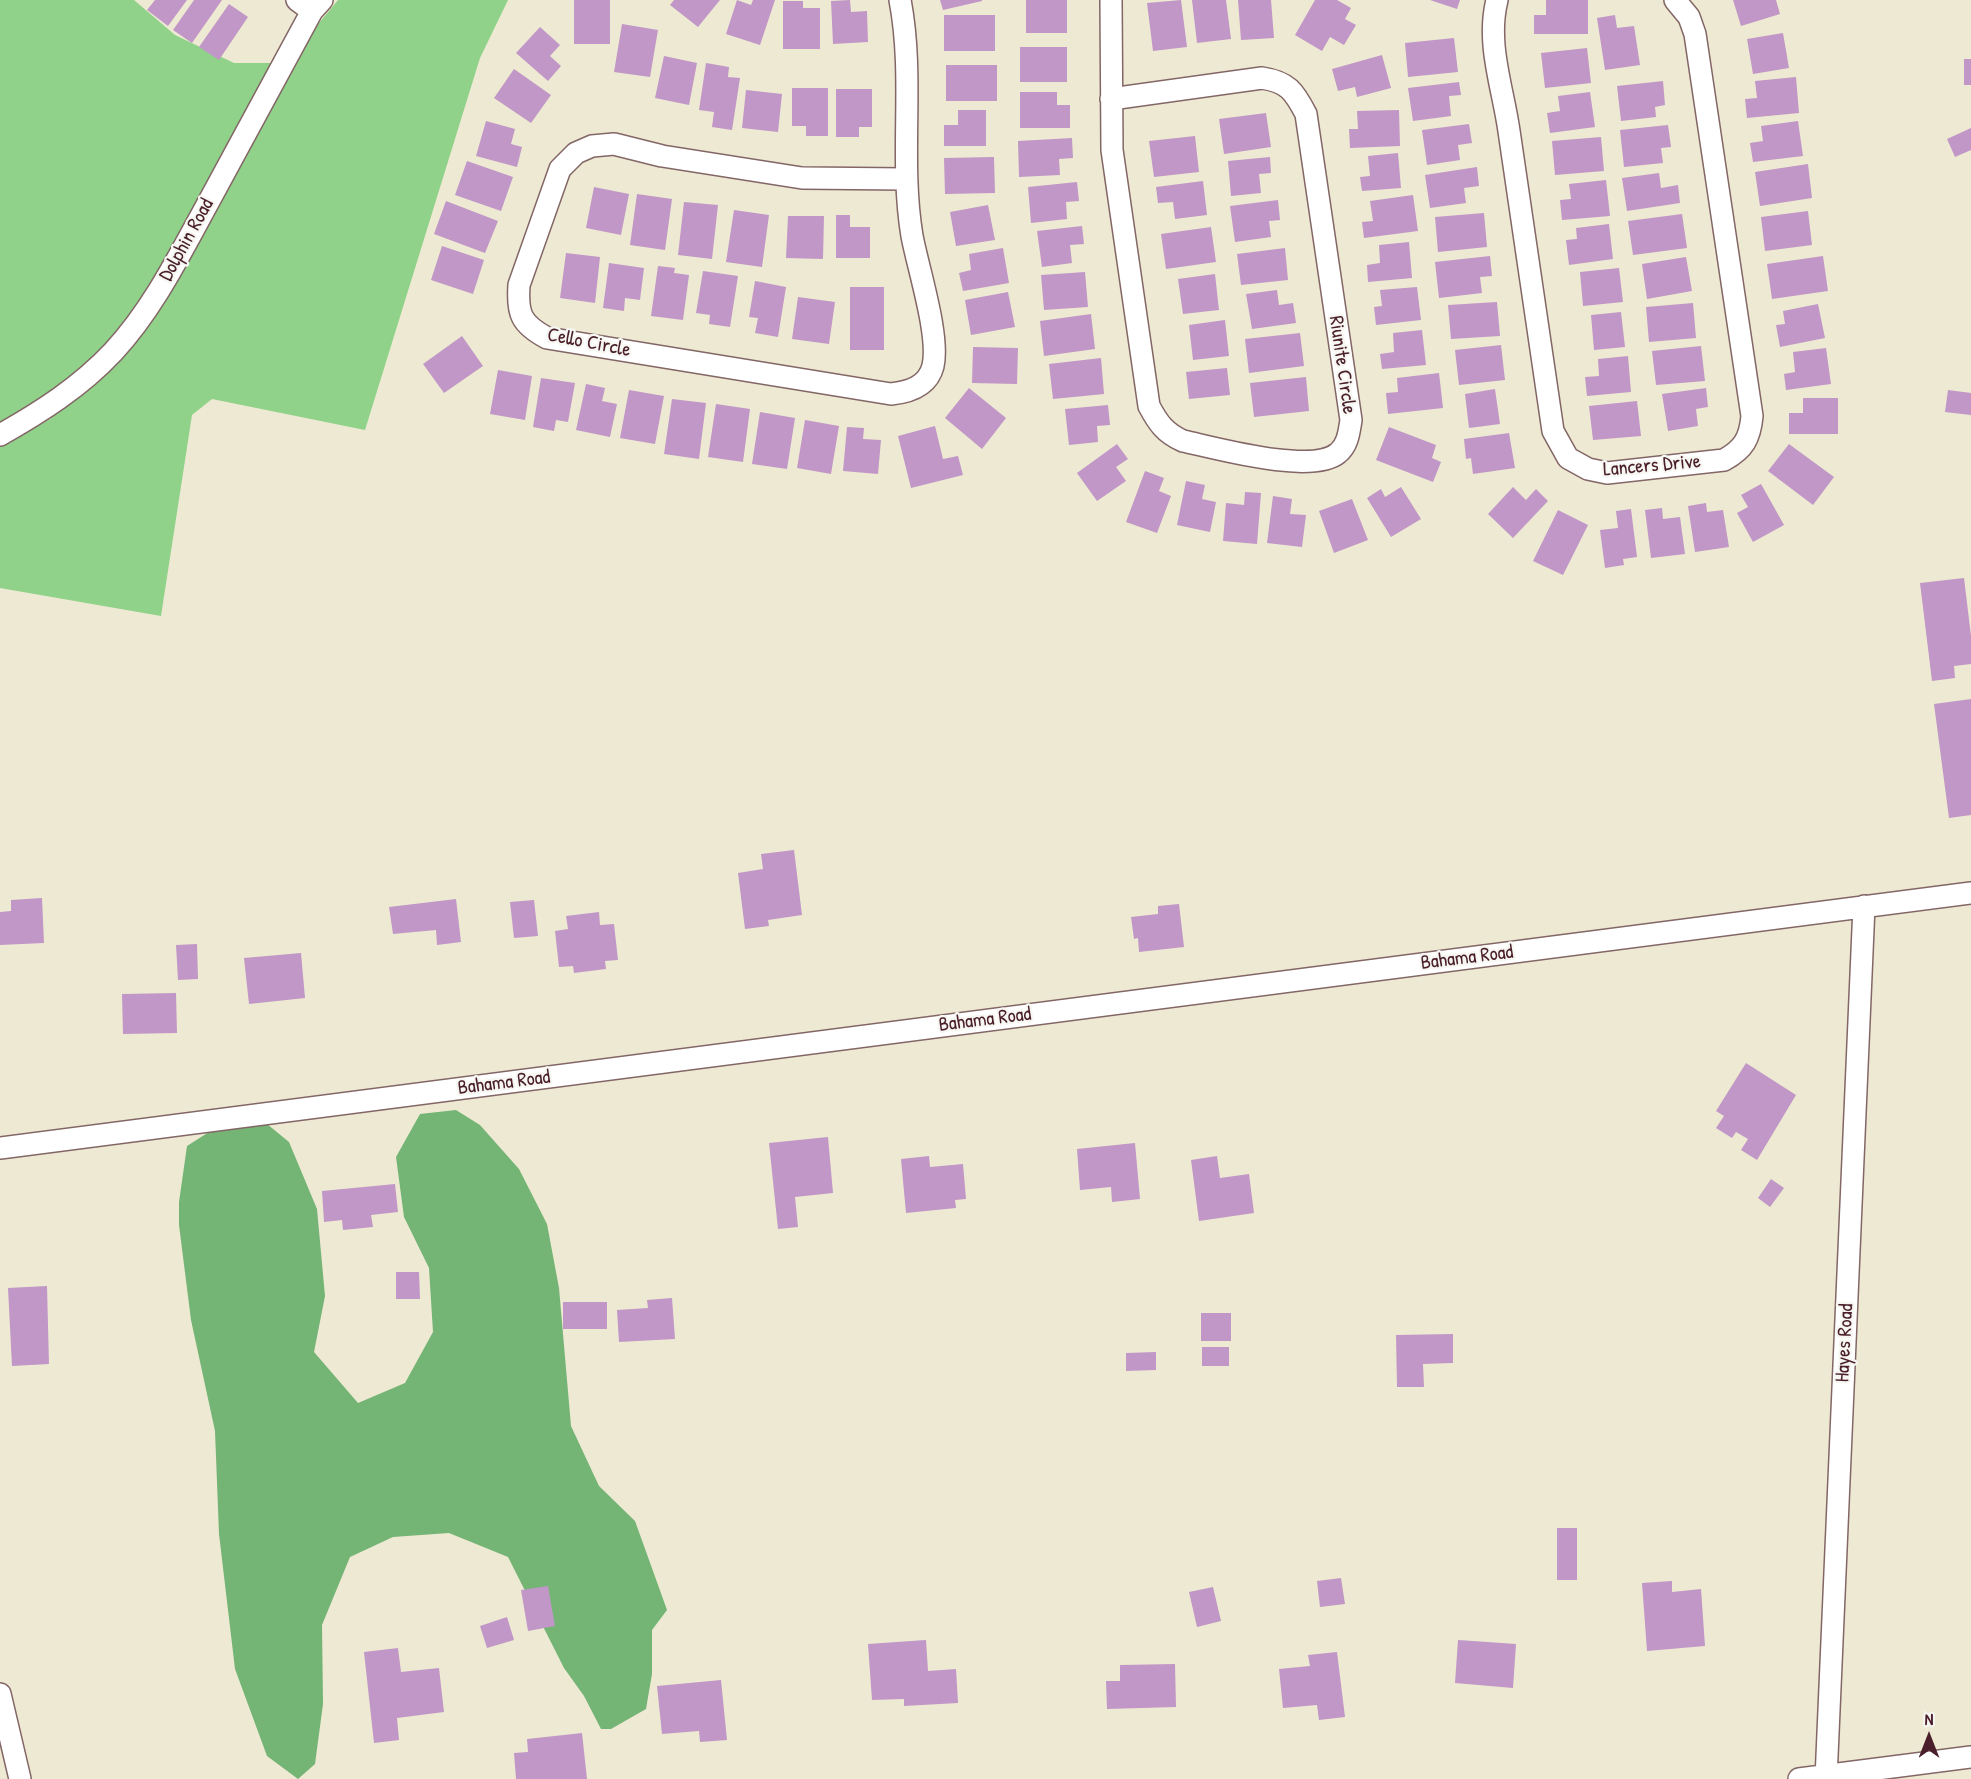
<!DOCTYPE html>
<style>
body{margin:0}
#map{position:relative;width:1971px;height:1779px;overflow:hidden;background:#eee9d3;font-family:"Patrick Hand",sans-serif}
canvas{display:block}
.north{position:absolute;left:1899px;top:1707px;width:60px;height:60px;-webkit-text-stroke:4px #f6f6f2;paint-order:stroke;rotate:0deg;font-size:16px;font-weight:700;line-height:24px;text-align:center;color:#4a1f2b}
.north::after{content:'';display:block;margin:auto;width:21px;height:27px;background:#4a1f2b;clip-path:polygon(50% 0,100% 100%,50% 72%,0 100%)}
</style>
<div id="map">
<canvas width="1971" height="1779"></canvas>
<div class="north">N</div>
</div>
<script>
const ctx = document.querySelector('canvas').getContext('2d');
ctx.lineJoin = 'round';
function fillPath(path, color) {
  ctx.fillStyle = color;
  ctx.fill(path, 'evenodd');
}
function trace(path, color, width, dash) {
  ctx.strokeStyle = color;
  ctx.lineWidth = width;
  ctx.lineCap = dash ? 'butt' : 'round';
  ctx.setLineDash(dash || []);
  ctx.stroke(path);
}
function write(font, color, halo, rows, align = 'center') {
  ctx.font = font + ' "Patrick Hand",sans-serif';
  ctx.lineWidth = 4.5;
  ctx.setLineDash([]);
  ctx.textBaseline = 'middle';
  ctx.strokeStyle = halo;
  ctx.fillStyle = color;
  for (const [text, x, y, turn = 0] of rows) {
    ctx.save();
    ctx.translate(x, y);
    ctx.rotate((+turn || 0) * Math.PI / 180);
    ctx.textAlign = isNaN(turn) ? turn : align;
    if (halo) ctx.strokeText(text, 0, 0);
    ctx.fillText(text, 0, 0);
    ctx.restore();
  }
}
fillPath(new Path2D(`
 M 0,0 L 134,0 L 175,35 L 234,63 L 273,63 C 246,112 219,161 192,211 C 167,257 143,306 106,344 C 75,377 39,401 0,423 Z
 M 338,0 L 508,0 L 480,58 L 365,430 L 212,399 L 192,415 L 161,616 L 0,588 L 0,447 L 50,419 L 88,389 L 314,29 Z`), '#90d289');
fillPath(new Path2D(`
 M 456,1110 L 480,1125 L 519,1169 L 547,1224 L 559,1288 L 571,1426 L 599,1486 L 635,1521 L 667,1610 L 652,1630 L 652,1674 L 646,1709 L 611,1729 L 601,1729 L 584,1696 L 564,1668 L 508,1557 L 449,1533 L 393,1537 L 350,1557 L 322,1625 L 323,1704 L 315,1764 L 298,1779 L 267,1756 L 235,1669 L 219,1534 L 215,1431 L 191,1320 L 179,1225 L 179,1202 L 187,1146 L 209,1132 L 267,1124 L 289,1142 L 317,1209 L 325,1296 L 314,1352 L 358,1403 L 405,1383 L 433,1332 L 429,1268 L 404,1217 L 396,1157 L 420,1114 Z`), '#74b475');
fillPath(new Path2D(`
 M 155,0 L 187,0 L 168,26 L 147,10 Z
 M 194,0 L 222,0 L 192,43 L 173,30 Z
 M 574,0 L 610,0 L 610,44 L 574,44 Z
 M 674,0 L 720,0 L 698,27 L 670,5 Z
 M 737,0 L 751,5 L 753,0 L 775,0 L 760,45 L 726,34 Z
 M 850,0 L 851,12 L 867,11 L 868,42 L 833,44 L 831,1 Z
 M 940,0 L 982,0 L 982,1 L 943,10 Z
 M 1026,0 L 1067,0 L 1067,33 L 1026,33 Z
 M 1181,0 L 1187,47 L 1153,51 L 1147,3 Z
 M 1192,0 L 1226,0 L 1231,39 L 1197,43 Z
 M 1238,0 L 1271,0 L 1274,38 L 1241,40 Z
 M 1315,0 L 1337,0 L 1351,8 L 1345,19 L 1356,25 L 1344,45 L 1330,37 L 1322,51 L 1295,35 Z
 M 1430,0 L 1460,0 L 1457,9 Z
 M 1546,0 L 1588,0 L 1588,34 L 1534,34 L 1534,15 L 1546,15 Z
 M 1733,0 L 1776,0 L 1780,14 L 1741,26 Z
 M 783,1 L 803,1 L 803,8 L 820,8 L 820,49 L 783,49 Z
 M 229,4 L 248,17 L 219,60 L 199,47 Z
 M 944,15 L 995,15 L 995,51 L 944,51 Z
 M 1615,15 L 1617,28 L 1634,26 L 1640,65 L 1605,70 L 1597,18 Z
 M 622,24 L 658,30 L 650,77 L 614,72 Z
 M 540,27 L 560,45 L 550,56 L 561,66 L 548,81 L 516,53 Z
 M 1783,33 L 1789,68 L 1753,74 L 1747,39 Z
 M 1454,38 L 1458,72 L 1408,77 L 1405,43 Z
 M 1020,47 L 1067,47 L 1067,82 L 1020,82 Z
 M 1587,48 L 1591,83 L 1545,88 L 1541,53 Z
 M 1382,55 L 1391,88 L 1357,97 L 1355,87 L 1338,91 L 1332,69 Z
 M 664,56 L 697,63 L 689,105 L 655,98 Z
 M 1964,59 L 1971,59 L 1971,85 L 1964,85 Z
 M 706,63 L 729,67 L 728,77 L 740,78 L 732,130 L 712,127 L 714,112 L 699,110 Z
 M 946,65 L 997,65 L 997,101 L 946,101 Z
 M 514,69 L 551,95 L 531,123 L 494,98 Z
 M 1796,77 L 1799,113 L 1747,118 L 1745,99 L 1757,98 L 1755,81 Z
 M 1663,81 L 1665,105 L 1655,107 L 1656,117 L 1621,121 L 1617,86 Z
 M 1459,82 L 1461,95 L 1449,96 L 1451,116 L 1413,121 L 1408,88 Z
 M 792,88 L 828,88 L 828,136 L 806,136 L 806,126 L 792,126 Z
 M 836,89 L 872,89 L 872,127 L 859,127 L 859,137 L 836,137 Z
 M 746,90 L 782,94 L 778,132 L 742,128 Z
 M 1020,92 L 1057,92 L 1057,105 L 1070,105 L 1070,128 L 1020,128 Z
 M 1590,92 L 1595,127 L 1550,133 L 1547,113 L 1560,111 L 1558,96 Z
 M 958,110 L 986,110 L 986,146 L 944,146 L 944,125 L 958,125 Z
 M 1399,110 L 1400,146 L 1350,148 L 1349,129 L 1358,129 L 1357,111 Z
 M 1266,113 L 1271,147 L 1224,154 L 1219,119 Z
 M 486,121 L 515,129 L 511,144 L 522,147 L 517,167 L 476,156 Z
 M 1798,121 L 1803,156 L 1753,162 L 1750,143 L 1763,141 L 1761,126 Z
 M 1469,124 L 1472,143 L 1458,145 L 1460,160 L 1427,165 L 1422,130 Z
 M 1668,125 L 1671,147 L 1661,148 L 1663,163 L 1624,167 L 1620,130 Z
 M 1971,128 L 1971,150 L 1955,157 L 1947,139 Z
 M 1195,136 L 1199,172 L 1154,177 L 1149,141 Z
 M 1601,137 L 1604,171 L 1555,175 L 1552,141 Z
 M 1072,138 L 1073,158 L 1059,159 L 1060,175 L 1019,177 L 1018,141 Z
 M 1398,153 L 1401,188 L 1362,191 L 1360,177 L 1370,176 L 1368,156 Z
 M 994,157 L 995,193 L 945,194 L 944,158 Z
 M 1270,157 L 1271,173 L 1259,174 L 1261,193 L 1231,196 L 1228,161 Z
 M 467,161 L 513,177 L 501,211 L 455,195 Z
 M 1808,164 L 1812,198 L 1760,206 L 1755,172 Z
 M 1477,167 L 1479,186 L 1464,188 L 1466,203 L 1430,208 L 1425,175 Z
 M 1659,173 L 1661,188 L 1678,185 L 1680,203 L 1627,211 L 1622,178 Z
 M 1606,180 L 1610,216 L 1562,220 L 1560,200 L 1571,199 L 1569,184 Z
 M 1203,181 L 1207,215 L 1175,219 L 1173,202 L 1158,203 L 1156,187 Z
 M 1077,182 L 1079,201 L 1066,202 L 1067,219 L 1031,223 L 1028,187 Z
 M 594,187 L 629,194 L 621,235 L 586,228 Z
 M 637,194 L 672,199 L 665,250 L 630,245 Z
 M 1413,195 L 1418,231 L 1364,238 L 1362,222 L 1373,221 L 1370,201 Z
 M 1278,200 L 1280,220 L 1269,221 L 1271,237 L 1235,242 L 1230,206 Z
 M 446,201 L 498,221 L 485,253 L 434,234 Z
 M 684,202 L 718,205 L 712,259 L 678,255 Z
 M 988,205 L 995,240 L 956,246 L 950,212 Z
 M 734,210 L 769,215 L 762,267 L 726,262 Z
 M 1808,211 L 1812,245 L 1765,251 L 1761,217 Z
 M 1484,213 L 1487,247 L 1438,252 L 1435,217 Z
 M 1682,214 L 1687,248 L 1633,255 L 1628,221 Z
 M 836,215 L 850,215 L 850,227 L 870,227 L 870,258 L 836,258 Z
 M 788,216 L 824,216 L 823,259 L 786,258 Z
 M 1609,224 L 1613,259 L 1569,265 L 1566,240 L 1577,239 L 1576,228 Z
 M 1082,226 L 1084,244 L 1070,245 L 1072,263 L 1042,267 L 1037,231 Z
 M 1211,227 L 1216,262 L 1166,269 L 1161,234 Z
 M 1409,242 L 1412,278 L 1368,282 L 1367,265 L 1380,263 L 1379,245 Z
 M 442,246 L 484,260 L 473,294 L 431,280 Z
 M 1003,248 L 1009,283 L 963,291 L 959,273 L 971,270 L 969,254 Z
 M 1285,248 L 1288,280 L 1241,285 L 1237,254 Z
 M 566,253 L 600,257 L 595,303 L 560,298 Z
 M 1490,256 L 1492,276 L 1480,277 L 1482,293 L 1439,298 L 1435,262 Z
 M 1823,256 L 1828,291 L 1772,299 L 1767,264 Z
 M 1686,257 L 1692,291 L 1647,299 L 1642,264 Z
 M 609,263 L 644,268 L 640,300 L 625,298 L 624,311 L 603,308 Z
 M 658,266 L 675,268 L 674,273 L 689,275 L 683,320 L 651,316 Z
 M 1619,268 L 1623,302 L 1583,306 L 1580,272 Z
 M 703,271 L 738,276 L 730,327 L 709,324 L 710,315 L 696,313 Z
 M 1085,272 L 1088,307 L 1044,310 L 1041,275 Z
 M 1215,274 L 1219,310 L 1183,314 L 1178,279 Z
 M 755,281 L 786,287 L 778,337 L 755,333 L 758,318 L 749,317 Z
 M 850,287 L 884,287 L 884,350 L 850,350 Z
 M 1417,287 L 1421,320 L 1376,325 L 1374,307 L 1382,306 L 1380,290 Z
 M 1277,290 L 1279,305 L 1293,303 L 1296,323 L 1252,329 L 1246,294 Z
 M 1008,292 L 1015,327 L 971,335 L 965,300 Z
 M 798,297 L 835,302 L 829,344 L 792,339 Z
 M 1497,302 L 1500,336 L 1451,339 L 1448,305 Z
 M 1693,303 L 1696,338 L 1649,342 L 1646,307 Z
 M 1818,304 L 1825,338 L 1780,347 L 1776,325 L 1785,324 L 1783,311 Z
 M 1621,312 L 1625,347 L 1594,350 L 1591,315 Z
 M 1091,314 L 1095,349 L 1044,356 L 1040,321 Z
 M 1225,320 L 1229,356 L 1193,360 L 1189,325 Z
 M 1422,330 L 1426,365 L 1382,369 L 1380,354 L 1394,352 L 1393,333 Z
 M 1300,333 L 1304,366 L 1249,373 L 1245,339 Z
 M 462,336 L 483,366 L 444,393 L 423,364 Z
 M 1501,345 L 1505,380 L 1459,385 L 1455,350 Z
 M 1701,346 L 1705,381 L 1656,385 L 1652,351 Z
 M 973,347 L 1018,348 L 1017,384 L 972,383 Z
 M 1826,348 L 1831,384 L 1786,390 L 1784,374 L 1795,372 L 1793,352 Z
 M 1628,356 L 1631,392 L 1587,396 L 1585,377 L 1599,376 L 1598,359 Z
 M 1101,358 L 1104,394 L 1053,399 L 1049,364 Z
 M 1227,368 L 1230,395 L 1189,399 L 1186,372 Z
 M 498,370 L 532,376 L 525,420 L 490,414 Z
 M 1439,373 L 1443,408 L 1388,414 L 1386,393 L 1398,392 L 1397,378 Z
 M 1306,377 L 1309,411 L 1254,417 L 1250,383 Z
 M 541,378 L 575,383 L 568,422 L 556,420 L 554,431 L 533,427 Z
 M 586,384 L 605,388 L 602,401 L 617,404 L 610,437 L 576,430 Z
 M 969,388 L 1006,418 L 982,449 L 945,418 Z
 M 1706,388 L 1708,407 L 1696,409 L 1698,426 L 1668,431 L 1662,394 Z
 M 1495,389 L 1500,424 L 1469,428 L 1465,394 Z
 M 629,390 L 664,396 L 655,444 L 620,438 Z
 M 1948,390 L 1971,393 L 1971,415 L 1945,412 Z
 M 1803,398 L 1838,398 L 1838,434 L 1789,434 L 1789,413 L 1803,413 Z
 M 672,399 L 706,403 L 699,459 L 664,454 Z
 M 1637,401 L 1641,436 L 1593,440 L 1589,406 Z
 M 716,404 L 750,409 L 743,462 L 708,457 Z
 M 1108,405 L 1110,425 L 1097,426 L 1098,442 L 1069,445 L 1065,409 Z
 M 760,412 L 795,418 L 787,469 L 752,464 Z
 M 805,420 L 839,426 L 831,474 L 797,468 Z
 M 935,426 L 943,459 L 958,456 L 963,475 L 911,488 L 898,436 Z
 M 847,427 L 864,428 L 863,439 L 881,440 L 878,474 L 843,471 Z
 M 1389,427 L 1436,445 L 1432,458 L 1441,462 L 1433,482 L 1376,460 Z
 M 1509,433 L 1515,468 L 1473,474 L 1471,458 L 1466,459 L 1464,439 Z
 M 1117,444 L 1128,459 L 1116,467 L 1126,481 L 1097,501 L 1077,473 Z
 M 1789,444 L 1834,477 L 1813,505 L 1768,471 Z
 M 1145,471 L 1164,478 L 1159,491 L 1171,496 L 1157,533 L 1126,522 Z
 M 1186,481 L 1205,485 L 1202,499 L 1216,502 L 1210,532 L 1177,525 Z
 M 1761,484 L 1784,525 L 1753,542 L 1737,513 L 1748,507 L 1741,495 Z
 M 1401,487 L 1421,519 L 1391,537 L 1367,498 L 1381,489 L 1385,497 Z
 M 1513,487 L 1526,500 L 1536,489 L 1548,501 L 1513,538 L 1488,514 Z
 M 1245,492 L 1261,493 L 1257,544 L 1223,541 L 1226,503 L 1244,505 Z
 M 1273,496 L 1292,499 L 1290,514 L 1306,515 L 1302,547 L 1267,543 Z
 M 1352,499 L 1368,540 L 1334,553 L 1319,511 Z
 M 1706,503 L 1707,512 L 1723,510 L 1729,547 L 1695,552 L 1688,506 Z
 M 1662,508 L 1663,519 L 1680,517 L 1685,554 L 1651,558 L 1645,510 Z
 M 1631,509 L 1637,557 L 1623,559 L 1624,565 L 1605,568 L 1600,530 L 1618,528 L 1616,511 Z
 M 1558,510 L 1588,525 L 1563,575 L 1533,561 Z
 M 1964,578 L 1971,636 L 1971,664 L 1954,666 L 1955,678 L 1932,681 L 1920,583 Z
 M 1971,699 L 1971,815 L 1949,818 L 1934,704 Z
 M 794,850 L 802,915 L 768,920 L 769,926 L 745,929 L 738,873 L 763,869 L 761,854 Z
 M 42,898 L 44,943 L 0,945 L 0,912 L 11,911 L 11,900 Z
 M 456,899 L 461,942 L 437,945 L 436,930 L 393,934 L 389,907 Z
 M 534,900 L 538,936 L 514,938 L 510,902 Z
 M 1179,904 L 1184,947 L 1139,952 L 1138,938 L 1134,939 L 1131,917 L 1158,914 L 1158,906 Z
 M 599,912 L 600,925 L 614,924 L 618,960 L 605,961 L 606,969 L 574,973 L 573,966 L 559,967 L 555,931 L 568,929 L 566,916 Z
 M 197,944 L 198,979 L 178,980 L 176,945 Z
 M 301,953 L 305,998 L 249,1004 L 244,958 Z
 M 176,993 L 177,1033 L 123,1034 L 122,994 Z
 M 1746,1063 L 1796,1095 L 1757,1160 L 1741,1150 L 1748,1139 L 1736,1132 L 1732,1138 L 1716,1128 L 1724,1116 L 1716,1111 Z
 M 828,1137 L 833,1193 L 795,1197 L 798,1227 L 778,1229 L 769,1143 Z
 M 1135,1143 L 1140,1199 L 1112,1202 L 1111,1187 L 1080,1190 L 1077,1149 Z
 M 929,1156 L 930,1167 L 963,1164 L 966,1199 L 955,1200 L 956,1208 L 906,1213 L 901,1159 Z
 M 1217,1156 L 1220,1178 L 1249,1174 L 1254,1213 L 1199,1221 L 1191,1160 Z
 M 1771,1179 L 1784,1188 L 1770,1207 L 1758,1198 Z
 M 395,1184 L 398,1212 L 371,1215 L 373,1227 L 343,1230 L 342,1220 L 324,1222 L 322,1191 Z
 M 396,1272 L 419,1272 L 420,1299 L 396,1299 Z
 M 47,1286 L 49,1364 L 12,1366 L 8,1288 Z
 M 672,1298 L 675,1339 L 619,1342 L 617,1310 L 648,1308 L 647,1300 Z
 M 563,1302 L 607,1302 L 607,1329 L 563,1329 Z
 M 1201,1313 L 1231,1313 L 1231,1341 L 1201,1341 Z
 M 1453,1334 L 1453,1363 L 1423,1364 L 1424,1387 L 1397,1387 L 1396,1335 Z
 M 1202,1347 L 1229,1347 L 1229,1366 L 1202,1366 Z
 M 1156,1352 L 1156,1370 L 1126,1371 L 1126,1353 Z
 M 1557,1528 L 1577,1528 L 1577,1580 L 1557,1580 Z
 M 1341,1578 L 1345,1604 L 1320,1607 L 1317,1581 Z
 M 1672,1581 L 1672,1592 L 1701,1589 L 1705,1646 L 1647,1651 L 1642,1583 Z
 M 548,1586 L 555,1626 L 528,1631 L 521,1590 Z
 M 1213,1587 L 1221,1621 L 1197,1627 L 1189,1592 Z
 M 507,1617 L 514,1640 L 487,1648 L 480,1626 Z
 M 926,1640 L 928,1671 L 956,1669 L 958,1703 L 904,1706 L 904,1699 L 872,1700 L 868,1644 Z
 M 1458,1640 L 1516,1644 L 1513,1688 L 1455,1683 Z
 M 398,1648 L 401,1672 L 439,1668 L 444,1712 L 397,1718 L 399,1740 L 374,1743 L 364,1652 Z
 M 1337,1652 L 1345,1717 L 1319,1720 L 1317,1705 L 1283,1708 L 1279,1669 L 1310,1666 L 1308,1655 Z
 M 1175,1664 L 1176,1707 L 1107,1709 L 1106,1681 L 1120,1681 L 1120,1665 Z
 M 721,1680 L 727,1740 L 700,1742 L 699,1731 L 662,1734 L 657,1686 Z
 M 582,1733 L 587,1779 L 516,1779 L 514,1753 L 528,1752 L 527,1739 Z`), '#c097c6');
const minor = new Path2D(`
 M 297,0 L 312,11
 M 900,0 C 915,78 899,158 912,236 C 918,268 940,336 933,366 C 928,386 910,392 891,394 L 547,338 C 521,324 517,314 519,285 L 560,169 L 576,153 L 592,146 L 614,144 L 662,156 L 802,178 L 905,179
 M 1497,0 C 1486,44 1503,88 1509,131 C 1524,231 1538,331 1553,431 L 1568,458 L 1588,469 L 1607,473 L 1724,460 C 1744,449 1750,438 1752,416 L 1695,34 L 1689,17 L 1675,0
 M 1111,99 L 1262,78 C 1288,82 1294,91 1306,114 L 1351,420 C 1349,432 1348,445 1338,453 C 1312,475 1216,448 1183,441 C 1165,433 1158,423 1149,406 L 1112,150 L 1111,0
 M 0,435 C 41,412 80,387 113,352 C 153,309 180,254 208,203 C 243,139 278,75 312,11 L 322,0
 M 0,1148 L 1971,893
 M 0,1694 L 20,1779
 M 1799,1779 L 1971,1757
 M 1826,1779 L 1864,906`);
trace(minor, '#836666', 24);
trace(minor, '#fff', 21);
write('20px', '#4a1f2b', '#f6f6f2', [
 ["Dolphin Road",187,240,-61],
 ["Cello Circle",589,343,11],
 ["Riunite Circle",1342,365,82],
 ["Lancers Drive",1652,466,-5],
 ["Bahama Road",1467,958,-7],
 ["Bahama Road",985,1020,-7],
 ["Bahama Road",504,1083,-7],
 ["Hayes Road",1845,1343,-87]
]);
</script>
